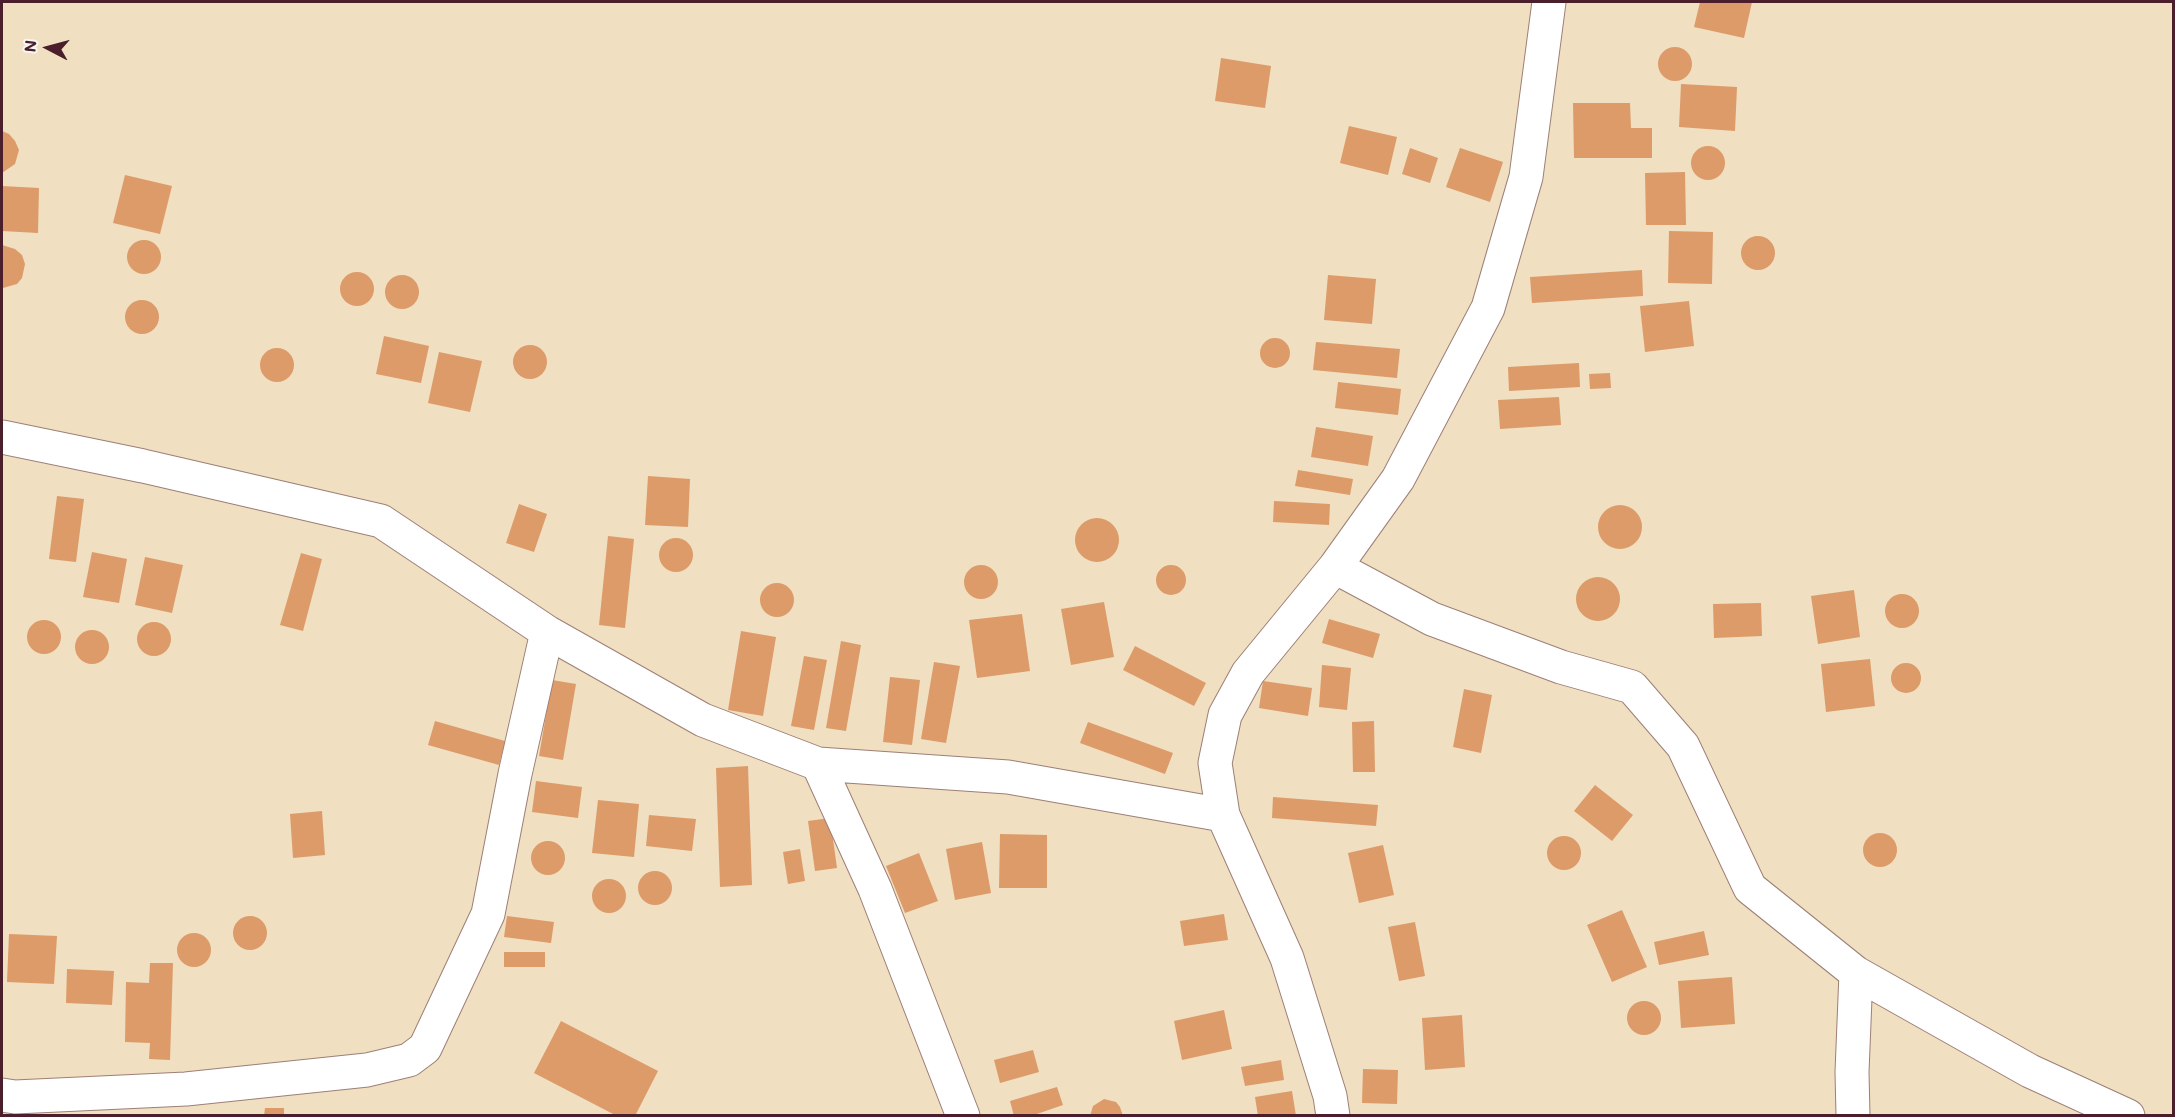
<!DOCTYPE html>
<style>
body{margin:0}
#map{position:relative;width:2175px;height:1117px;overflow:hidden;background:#f0dfc1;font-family:Mali,sans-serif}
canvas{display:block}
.frame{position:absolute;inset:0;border:3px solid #4a1f2b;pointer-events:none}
.north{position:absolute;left:18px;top:18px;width:60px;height:60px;-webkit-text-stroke:4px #f6f6f2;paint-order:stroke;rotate:276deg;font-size:16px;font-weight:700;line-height:24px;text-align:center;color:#4a1f2b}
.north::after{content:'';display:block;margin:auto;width:21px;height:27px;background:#4a1f2b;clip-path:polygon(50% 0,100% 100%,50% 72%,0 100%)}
</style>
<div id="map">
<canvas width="2175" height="1117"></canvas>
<div class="frame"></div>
<div class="north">N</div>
</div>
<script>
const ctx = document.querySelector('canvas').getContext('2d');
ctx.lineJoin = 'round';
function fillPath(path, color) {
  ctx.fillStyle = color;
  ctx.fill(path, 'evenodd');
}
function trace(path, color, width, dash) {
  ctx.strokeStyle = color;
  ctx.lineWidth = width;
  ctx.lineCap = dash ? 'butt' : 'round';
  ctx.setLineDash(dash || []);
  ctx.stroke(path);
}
fillPath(new Path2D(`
 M 1700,2 L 1752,2 L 1744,38 L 1694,27 Z
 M1658 64a17 17 0 1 1 34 0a17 17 0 1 1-34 0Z
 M 1221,58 L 1271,66 L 1265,108 L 1215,101 Z
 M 1681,84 L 1737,87 L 1735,131 L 1679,127 Z
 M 1573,103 L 1630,103 L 1631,128 L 1652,128 L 1652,158 L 1574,158 Z
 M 1349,126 L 1397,137 L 1388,175 L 1340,163 Z
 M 2,131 L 9,134 L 15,141 L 19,150 L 15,164 L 2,173 Z
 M1691 163a17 17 0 1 1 34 0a17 17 0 1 1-34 0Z
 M 1410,148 L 1438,158 L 1430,183 L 1402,174 Z
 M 1460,148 L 1503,162 L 1490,202 L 1446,187 Z
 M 1685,172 L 1686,225 L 1646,225 L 1645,173 Z
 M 125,175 L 172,186 L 160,234 L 113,223 Z
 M 2,186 L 39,188 L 38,233 L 2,231 Z
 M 1669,231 L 1713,232 L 1712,284 L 1668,283 Z
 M1741 253a17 17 0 1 1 34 0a17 17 0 1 1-34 0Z
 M127 257a17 17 0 1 1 34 0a17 17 0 1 1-34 0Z
 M 2,245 L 15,249 L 22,255 L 25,264 L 22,278 L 17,284 L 3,288 L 2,288 Z
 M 1642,270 L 1643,296 L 1532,303 L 1530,277 Z
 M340 289a17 17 0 1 1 34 0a17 17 0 1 1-34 0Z
 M 1328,275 L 1376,279 L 1372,324 L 1324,320 Z
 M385 292a17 17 0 1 1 34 0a17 17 0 1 1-34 0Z
 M125 317a17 17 0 1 1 34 0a17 17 0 1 1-34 0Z
 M 1689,301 L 1694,346 L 1645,352 L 1640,306 Z
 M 384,336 L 429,346 L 421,383 L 376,374 Z
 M1260 353a15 15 0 1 1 30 0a15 15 0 1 1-30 0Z
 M 1316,342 L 1400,349 L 1397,378 L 1313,370 Z
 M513 362a17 17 0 1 1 34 0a17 17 0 1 1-34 0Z
 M260 365a17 17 0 1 1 34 0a17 17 0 1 1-34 0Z
 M 439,352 L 482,361 L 470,412 L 428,403 Z
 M 1579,363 L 1580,387 L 1509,391 L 1508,367 Z
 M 1610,373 L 1611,388 L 1590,389 L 1589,374 Z
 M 1338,382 L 1401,389 L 1398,415 L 1335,408 Z
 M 1559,397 L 1561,425 L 1500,429 L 1498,400 Z
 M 1316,427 L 1373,436 L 1368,466 L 1311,457 Z
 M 1298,470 L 1353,479 L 1350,495 L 1295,486 Z
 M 648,476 L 690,479 L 688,527 L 645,525 Z
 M 57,496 L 84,499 L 76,562 L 49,559 Z
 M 1274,501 L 1330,504 L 1329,525 L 1273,522 Z
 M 519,504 L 547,514 L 534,552 L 506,543 Z
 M1598 527a22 22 0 1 1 44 0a22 22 0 1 1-44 0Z
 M1075 540a22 22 0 1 1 44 0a22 22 0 1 1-44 0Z
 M 608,536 L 634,539 L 625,628 L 599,625 Z
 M659 555a17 17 0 1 1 34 0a17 17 0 1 1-34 0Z
 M 92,552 L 127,559 L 119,603 L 83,597 Z
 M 301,553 L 322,559 L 303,631 L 280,625 Z
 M 145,557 L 183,565 L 172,613 L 135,605 Z
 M1156 580a15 15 0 1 1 30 0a15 15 0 1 1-30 0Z
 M964 582a17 17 0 1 1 34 0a17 17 0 1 1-34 0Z
 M1576 599a22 22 0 1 1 44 0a22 22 0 1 1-44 0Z
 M760 600a17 17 0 1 1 34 0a17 17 0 1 1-34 0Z
 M 1854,590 L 1860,637 L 1818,644 L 1811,596 Z
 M1885 611a17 17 0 1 1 34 0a17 17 0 1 1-34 0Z
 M 1104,602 L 1114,657 L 1071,665 L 1061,609 Z
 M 1761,603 L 1762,636 L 1714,638 L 1713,604 Z
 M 1022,614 L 1030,671 L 977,678 L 969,620 Z
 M 1329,619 L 1380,634 L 1373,658 L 1322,643 Z
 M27 637a17 17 0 1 1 34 0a17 17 0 1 1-34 0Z
 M137 639a17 17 0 1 1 34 0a17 17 0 1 1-34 0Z
 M75 647a17 17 0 1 1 34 0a17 17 0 1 1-34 0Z
 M 741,631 L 776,637 L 763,716 L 728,710 Z
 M 841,641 L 861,645 L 846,731 L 826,728 Z
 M 1135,646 L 1206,683 L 1194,706 L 1123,670 Z
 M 804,656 L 827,660 L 814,730 L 791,726 Z
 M 1870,659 L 1875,706 L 1826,712 L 1821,664 Z
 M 934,662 L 960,666 L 946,743 L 921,739 Z
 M1891 678a15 15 0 1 1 30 0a15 15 0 1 1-30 0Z
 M 1322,665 L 1351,668 L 1347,710 L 1319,707 Z
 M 890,677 L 920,680 L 912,745 L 883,742 Z
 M 552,680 L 576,684 L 563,760 L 539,756 Z
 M 1263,681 L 1312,688 L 1308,716 L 1259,708 Z
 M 1464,689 L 1492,695 L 1481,753 L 1453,747 Z
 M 435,721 L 505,741 L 499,765 L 428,745 Z
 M 1374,721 L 1375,772 L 1353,772 L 1352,722 Z
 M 1088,722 L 1173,753 L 1165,774 L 1080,743 Z
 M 748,766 L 752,885 L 720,887 L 716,768 Z
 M 536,781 L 582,787 L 578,818 L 532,812 Z
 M 1595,785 L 1633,815 L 1612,841 L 1574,811 Z
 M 1273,797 L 1378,805 L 1376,826 L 1272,818 Z
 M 598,800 L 639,804 L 634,857 L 592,853 Z
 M 322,811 L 325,855 L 293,858 L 290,814 Z
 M 649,815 L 696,819 L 692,851 L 646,846 Z
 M 830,818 L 837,868 L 815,871 L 808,821 Z
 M1863 850a17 17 0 1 1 34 0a17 17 0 1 1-34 0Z
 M 1000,834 L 1047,835 L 1047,888 L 999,888 Z
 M1547 853a17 17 0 1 1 34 0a17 17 0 1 1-34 0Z
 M531 858a17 17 0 1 1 34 0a17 17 0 1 1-34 0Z
 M 982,842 L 991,893 L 955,900 L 946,849 Z
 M 1383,845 L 1394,895 L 1359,903 L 1348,853 Z
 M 800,849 L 805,881 L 788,884 L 783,852 Z
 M 919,853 L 938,901 L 905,913 L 886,866 Z
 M638 888a17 17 0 1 1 34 0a17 17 0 1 1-34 0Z
 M592 896a17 17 0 1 1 34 0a17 17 0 1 1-34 0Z
 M 1622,910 L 1647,967 L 1612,982 L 1587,925 Z
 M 1224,914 L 1228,940 L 1184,946 L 1180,921 Z
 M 507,916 L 554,922 L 551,943 L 504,937 Z
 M233 933a17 17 0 1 1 34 0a17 17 0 1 1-34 0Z
 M 1415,922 L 1425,976 L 1399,981 L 1388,927 Z
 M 1704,931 L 1709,955 L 1659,965 L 1654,942 Z
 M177 950a17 17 0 1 1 34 0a17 17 0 1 1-34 0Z
 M 9,934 L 57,936 L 54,984 L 7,982 Z
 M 504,952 L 545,952 L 545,967 L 504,967 Z
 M 150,963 L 173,963 L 170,1060 L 149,1059 L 150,1043 L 125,1042 L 126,982 L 149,983 Z
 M 67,969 L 114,971 L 112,1005 L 66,1003 Z
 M 1732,977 L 1735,1024 L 1681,1028 L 1678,981 Z
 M1627 1018a17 17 0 1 1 34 0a17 17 0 1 1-34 0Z
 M 1224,1010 L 1232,1049 L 1182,1060 L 1174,1021 Z
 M 1462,1015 L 1465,1067 L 1425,1070 L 1422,1018 Z
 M 561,1021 L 658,1071 L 635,1116 L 617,1116 L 534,1073 Z
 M 1033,1050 L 1039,1072 L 1000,1083 L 994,1060 Z
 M 1281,1060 L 1284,1080 L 1245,1086 L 1241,1067 Z
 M 1363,1069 L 1398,1070 L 1397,1104 L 1362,1103 Z
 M 1057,1087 L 1063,1105 L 1031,1116 L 1014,1116 L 1010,1101 Z
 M 1292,1091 L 1296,1116 L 1258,1116 L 1255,1097 Z
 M 1104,1099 L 1116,1102 L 1120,1107 L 1123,1116 L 1090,1116 L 1093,1106 Z
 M 265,1108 L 284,1108 L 284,1116 L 264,1116 Z`), '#dc9b69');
const minor = new Path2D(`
 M 2,437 L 143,466 L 381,521 L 547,632 L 703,720 L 818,764 L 1008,777 L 1223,815 L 1287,958 L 1330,1096 L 1333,1116
 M 1335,567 L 1432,619 L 1561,667 L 1632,687 L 1683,746 L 1750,888 L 1856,973 L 2030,1071 L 2128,1116
 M 818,764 L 875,889 L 963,1116
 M 1223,815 L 1215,763 L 1225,715 L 1248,673 L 1335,567 L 1398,479 L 1488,308 L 1526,177 L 1549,2
 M 2,1095 L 15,1097 L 186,1089 L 367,1070 L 409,1060 L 425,1048 L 488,914 L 515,774 L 547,632
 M 1853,1116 L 1852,1072 L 1856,973`);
trace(minor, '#9d7f76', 35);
trace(minor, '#fff', 33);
</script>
